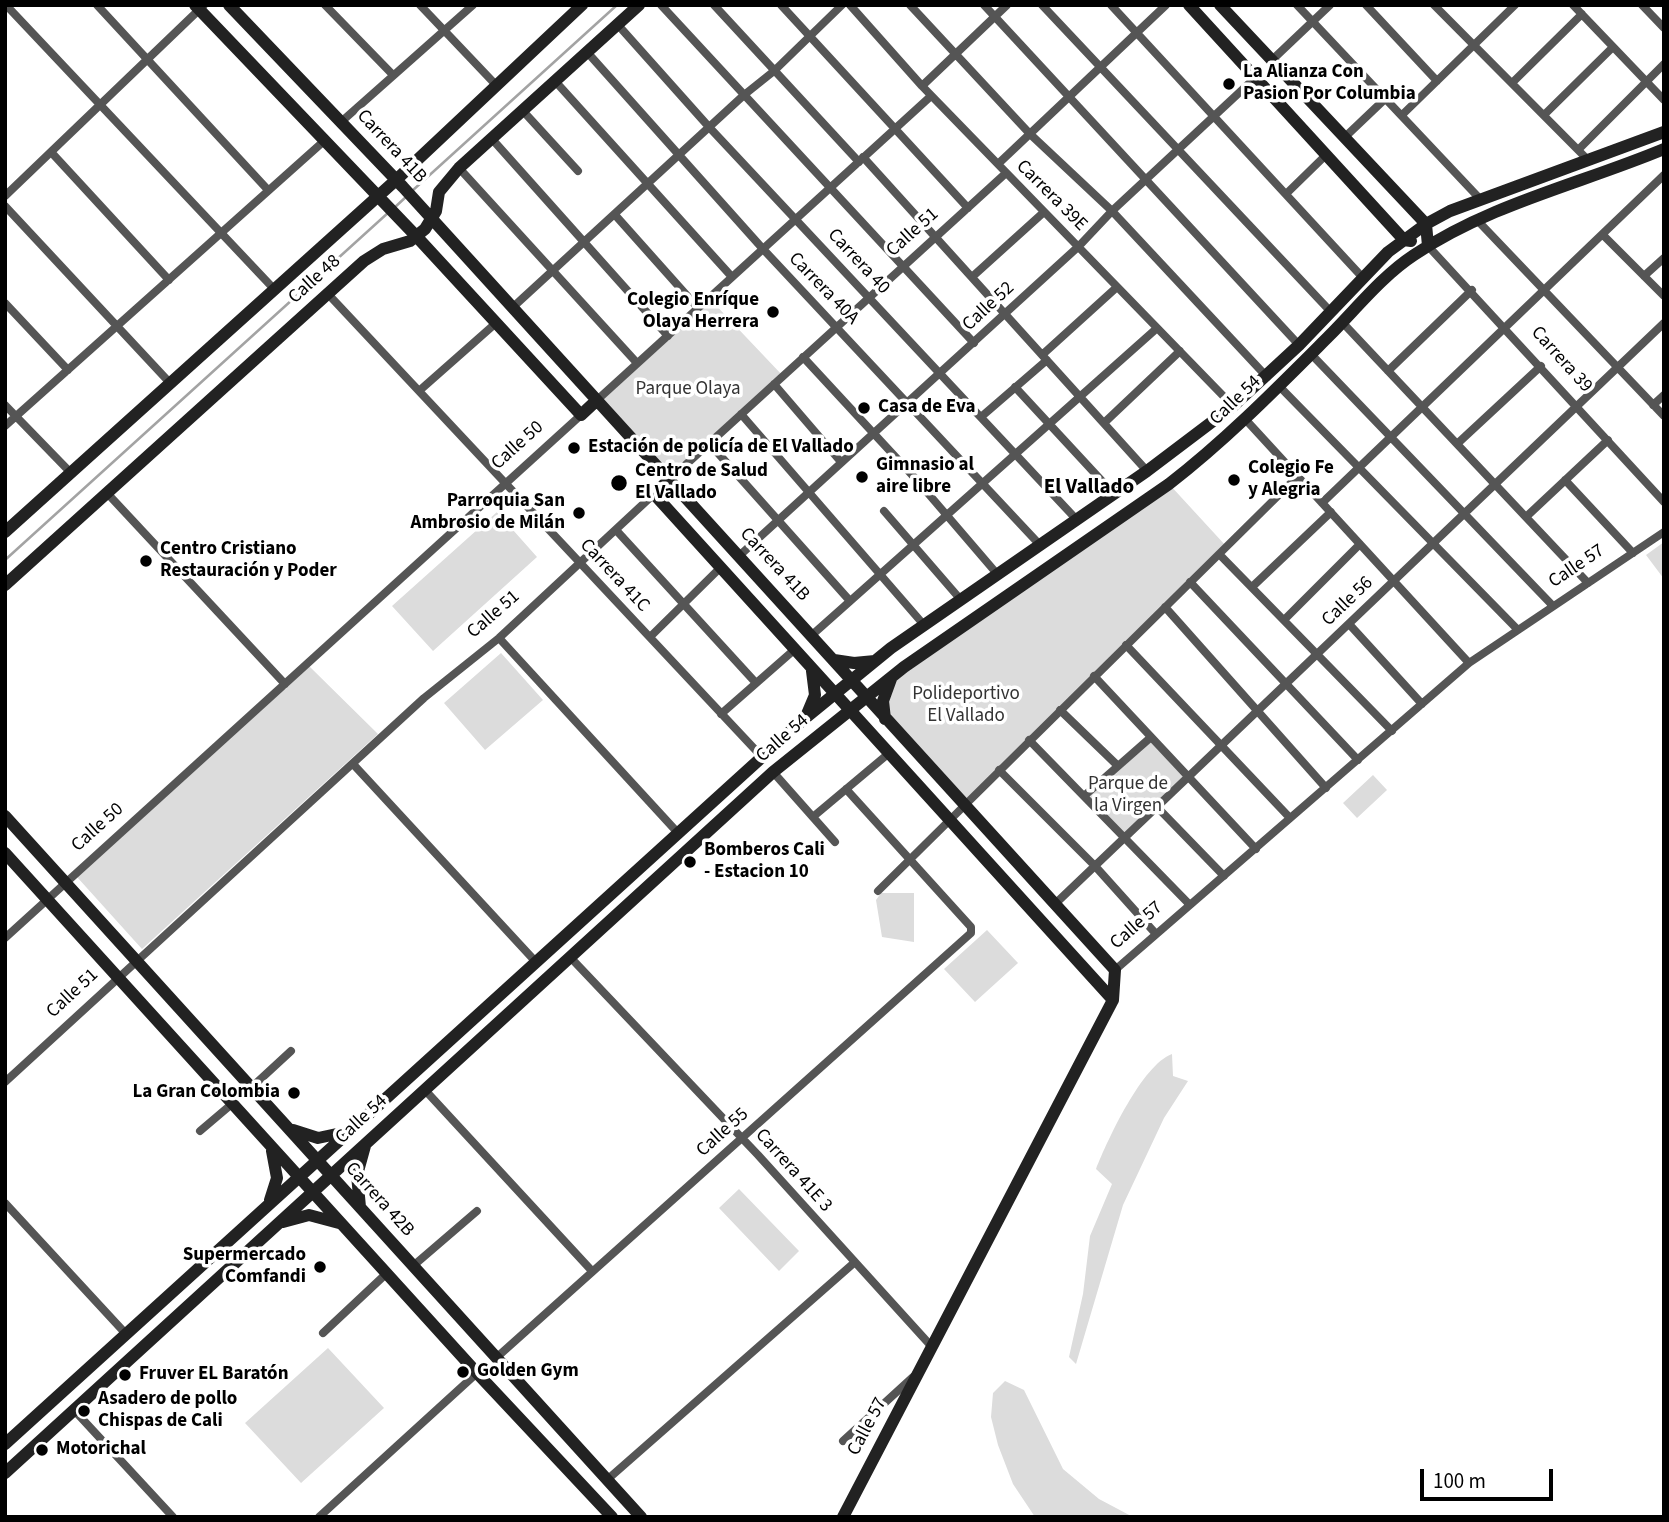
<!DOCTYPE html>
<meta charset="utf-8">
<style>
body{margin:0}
#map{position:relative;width:1669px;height:1522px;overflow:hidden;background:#fff;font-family:"Source Sans 3",sans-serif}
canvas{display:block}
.frame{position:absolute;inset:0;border:7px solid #000;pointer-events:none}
.scale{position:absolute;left:1420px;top:1469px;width:133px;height:32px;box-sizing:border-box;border:4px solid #000;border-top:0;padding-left:9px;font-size:21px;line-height:24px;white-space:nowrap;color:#000;-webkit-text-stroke:5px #fff;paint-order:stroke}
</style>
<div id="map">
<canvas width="1669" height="1522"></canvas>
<div class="frame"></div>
<div class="scale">100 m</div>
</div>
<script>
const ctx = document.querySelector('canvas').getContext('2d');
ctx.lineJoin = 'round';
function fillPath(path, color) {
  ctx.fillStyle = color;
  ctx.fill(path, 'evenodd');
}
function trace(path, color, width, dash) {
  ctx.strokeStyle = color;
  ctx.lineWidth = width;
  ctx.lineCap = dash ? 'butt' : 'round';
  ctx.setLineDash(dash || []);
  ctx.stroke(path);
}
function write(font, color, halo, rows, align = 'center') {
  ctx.font = font + ' "Source Sans 3",sans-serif';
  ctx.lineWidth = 7;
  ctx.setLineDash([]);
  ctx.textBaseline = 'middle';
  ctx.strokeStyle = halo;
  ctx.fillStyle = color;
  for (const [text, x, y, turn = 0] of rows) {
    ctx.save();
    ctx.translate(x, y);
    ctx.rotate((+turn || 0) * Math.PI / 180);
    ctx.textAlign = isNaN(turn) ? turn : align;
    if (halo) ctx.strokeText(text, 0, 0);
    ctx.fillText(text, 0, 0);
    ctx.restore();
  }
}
fillPath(new Path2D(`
 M 709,298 L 783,376 L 669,480 L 596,401 Z
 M 1169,484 L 1226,546 L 963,805 L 883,710 L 889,683 Z
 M 497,512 L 537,557 L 433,651 L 392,606 Z
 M 1664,542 L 1664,579 L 1646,555 Z
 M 501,653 L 543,700 L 485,750 L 444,703 Z
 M 309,666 L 378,734 L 142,949 L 77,877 Z
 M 1150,738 L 1187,778 L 1125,837 L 1084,796 Z
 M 1373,775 L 1387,790 L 1357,818 L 1343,803 Z
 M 881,893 L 914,893 L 914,942 L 882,937 L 876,900 Z
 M 987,930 L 1018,963 L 975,1002 L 944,969 Z
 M 1172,1054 L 1173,1076 L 1188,1081 L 1164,1118 L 1123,1205 L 1076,1364 L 1069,1357 L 1083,1294 L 1090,1236 L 1112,1184 L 1096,1169 C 1108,1139 1142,1065 1172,1054 Z
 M 739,1189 L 799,1251 L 779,1271 L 719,1208 Z
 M 328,1348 L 384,1408 L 301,1483 L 245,1423 Z
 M 1005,1381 L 1024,1390 L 1063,1469 L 1099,1499 L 1133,1517 L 1035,1517 L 1013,1484 L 998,1445 L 991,1417 L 993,1393 Z`), '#dcdcdc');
trace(new Path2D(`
 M 412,191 L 617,5
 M 394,208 L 407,196
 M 5,560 L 389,212`), '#a3a3a3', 2.5);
trace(new Path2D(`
 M 6,5 L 274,289
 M 97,5 L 268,190
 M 325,5 L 393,75
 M 420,5 L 496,85
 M 661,5 L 974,343
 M 714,5 L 859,162
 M 781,5 L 968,208
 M 850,5 L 922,86 L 1233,406
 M 910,5 L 1030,134 L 1112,211 L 1267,377
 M 984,5 L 1299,345
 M 1042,5 L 1331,312
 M 1111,5 L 1364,279
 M 1297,5 L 1481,200
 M 1366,5 L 1437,81
 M 1434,5 L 1588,160
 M 1573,5 L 1664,100
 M 1642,5 L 1664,28
 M 618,25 L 709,127 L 1077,520
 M 587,52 L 763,249 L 1040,545
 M 1271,61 L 1330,5
 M 555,81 L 732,277
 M 1512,83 L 1582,14
 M 922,86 L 1007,5
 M 523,111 L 578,171
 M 1402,115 L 1515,5
 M 1544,115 L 1613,47
 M 341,122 L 473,5
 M 1345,137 L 1386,98
 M 492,139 L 668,336
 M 1578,150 L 1664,64
 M 51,152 L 169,280
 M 863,157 L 1147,471
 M 998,164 L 1166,5
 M 459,168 L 637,363
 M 1286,194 L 1327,154
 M 5,196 L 204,5
 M 5,206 L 170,383
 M 616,216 L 698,308
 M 1477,220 L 1664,416
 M 1603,235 L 1664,296
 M 1428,246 L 1664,502
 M 1644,276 L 1664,258
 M 972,277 L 1044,212
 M 328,294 L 763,758
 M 5,303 L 68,370
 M 512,308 L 744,95 L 774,71 L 842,5
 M 1342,322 L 1588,583
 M 1311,354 L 1553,606
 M 1042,355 L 1117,287
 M 803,357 L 914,477 L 998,575
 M 1388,371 L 1472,290
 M 774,384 L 841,462
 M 1279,386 L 1518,630
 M 1015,387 L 1114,494
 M 419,391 L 496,323
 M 596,401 L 931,96
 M 5,405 L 71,473
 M 1653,405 L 1664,395
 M 741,414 L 924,625
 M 981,417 L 1047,360
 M 1246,420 L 1469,663
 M 1104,423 L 1180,351
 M 5,426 L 324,141
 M 709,443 L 850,601
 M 1457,444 L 1541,366
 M 669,480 L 1006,173
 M 1565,480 L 1633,553
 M 107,493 L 285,684
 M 1322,503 L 1664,175
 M 884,511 L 961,600
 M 1526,517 L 1608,440
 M 616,530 L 756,683
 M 1219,554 L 1392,731
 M 739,556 L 1079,246 L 1112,211 L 1256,77
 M 1190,582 L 1358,760
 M 1252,587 L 1331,512
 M 1165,607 L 1326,788
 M 1284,620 L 1360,544
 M 1349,624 L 1422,704
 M 812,635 L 1156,329
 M 650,637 L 720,568
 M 499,638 L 678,833
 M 1126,645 L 1290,818
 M 1094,676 L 1256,849
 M 1060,710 L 1117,765
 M 721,714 L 794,650
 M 1029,740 L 1190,905
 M 353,764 L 535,961
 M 999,770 L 1095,866 L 1156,934
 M 773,772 L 835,842
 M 1084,796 L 1150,738
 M 1157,807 L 1224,876
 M 814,816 L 888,754
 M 878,891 L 1298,476
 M 1055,904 L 1664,323
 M 5,938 L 581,415
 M 570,957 L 758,1155 L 932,1347
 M 1115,970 L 1469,663 L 1664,532
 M 5,1082 L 424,698 L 499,638 L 654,494
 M 252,1087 L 291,1051
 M 424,1089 L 592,1271
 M 200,1131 L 233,1103
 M 5,1203 L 126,1334
 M 413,1266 L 477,1211
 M 323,1333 L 387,1273
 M 496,1358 L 971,933 L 971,927 L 846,789
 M 74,1410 L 173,1517
 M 843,1441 L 913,1377
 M 608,1479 L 855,1262
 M 319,1517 L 477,1373`), '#555', 8);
trace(new Path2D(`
 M 195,5 L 417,237 L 581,415 L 596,401
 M 229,5 L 403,187 L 1115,970 L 1113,1000 L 843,1517
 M 1189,5 L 1404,240 L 1411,241
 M 1220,5 L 1426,224 L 1428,246
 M 669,480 L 654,494 L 1113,1000
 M 5,532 L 396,180 L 582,5
 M 5,585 L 364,261 L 383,249 L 410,241 L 425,229 L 436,211 L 439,192 L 459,168 L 639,5
 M 834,660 L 854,663 L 875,661
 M 807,714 L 815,695 L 812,671
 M 885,719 L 883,701 L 891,679
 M 5,816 L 641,1517
 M 5,853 L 477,1373 L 612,1517
 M 293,1130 L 318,1138 L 346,1132
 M 270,1200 L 277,1178 L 272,1151
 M 360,1207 L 357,1175 L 365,1146
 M 283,1222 L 309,1215 L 339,1223
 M 5,1444 L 804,719 L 891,648 L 1147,471 L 1233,406 L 1299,345 L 1388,252 L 1426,224 L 1450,211 L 1664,132
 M 5,1473 L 773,772 L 904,667 L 1169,484 C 1227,439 1277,388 1329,336 C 1356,309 1382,276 1414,255 C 1490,204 1580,184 1664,149`), '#222', 12);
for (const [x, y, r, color] of [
 [1229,84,7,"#000"],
 [773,312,7,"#000"],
 [864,408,7,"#000"],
 [574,448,7,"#000"],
 [862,477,7,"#000"],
 [1234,480,7,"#000"],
 [619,483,9,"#000"],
 [579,513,7,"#000"],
 [146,561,7,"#000"],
 [690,862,7,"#000"],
 [294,1093,7,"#000"],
 [320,1267,7,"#000"],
 [463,1372,7,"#000"],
 [125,1375,7,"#000"],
 [84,1411,7,"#000"],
 [42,1450,7,"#000"]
]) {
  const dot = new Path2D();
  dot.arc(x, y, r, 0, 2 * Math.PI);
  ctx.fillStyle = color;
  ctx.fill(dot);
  trace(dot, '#fff', 2.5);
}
write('bold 19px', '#000', '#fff', [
 ["La Alianza Con",1243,73],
 ["Pasion Por Columbia",1243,95],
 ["Colegio Enríque",759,301,"right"],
 ["Olaya Herrera",759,323,"right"],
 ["Casa de Eva",878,408],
 ["Estación de policía de El Vallado",588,448],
 ["Gimnasio al",876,466],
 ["aire libre",876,488],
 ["Colegio Fe",1248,469],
 ["y Alegria",1248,491],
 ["Centro de Salud",635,472],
 ["El Vallado",635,494],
 ["Parroquia San",565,502,"right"],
 ["Ambrosio de Milán",565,524,"right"],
 ["Centro Cristiano",160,550],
 ["Restauración y Poder",160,572],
 ["Bomberos Cali",704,851],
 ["- Estacion 10",704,873],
 ["La Gran Colombia",280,1093,"right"],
 ["Supermercado",306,1256,"right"],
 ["Comfandi",306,1278,"right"],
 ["Golden Gym",477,1372],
 ["Fruver EL Baratón",139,1375],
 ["Asadero de pollo",98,1400],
 ["Chispas de Cali",98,1422],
 ["Motorichal",56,1450]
], 'left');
write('19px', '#000', '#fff', [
 ["Carrera 41B",391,147,47],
 ["Carrera 39E",1051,196,45],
 ["Calle 51",913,233,-42],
 ["Carrera 40",858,262,47],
 ["Calle 48",315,280,-42],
 ["Carrera 40A",823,289,46],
 ["Calle 52",989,307,-43],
 ["Carrera 39",1561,360,48],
 ["Calle 54",1236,401,-44],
 ["Calle 50",518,446,-42],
 ["Carrera 41B",774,565,47],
 ["Calle 57",1577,567,-34],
 ["Carrera 41C",614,576,47],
 ["Calle 56",1348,602,-44],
 ["Calle 51",494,615,-41],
 ["Calle 54",783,739,-41],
 ["Calle 50",98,828,-42],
 ["Calle 57",1137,926,-41],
 ["Calle 51",73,994,-43],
 ["Calle 54",362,1120,-43],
 ["Calle 55",723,1133,-42],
 ["Carrera 41E 3",793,1171,48],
 ["Carrera 42B",379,1200,48],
 ["Calle 57",868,1427,-62]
]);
write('19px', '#333', '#fff', [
 ["Parque Olaya",688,390],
 ["Polideportivo",966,695],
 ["El Vallado",966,717],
 ["Parque de",1128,785],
 ["la Virgen",1128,807]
]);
write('bold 21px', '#000', '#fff', [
 ["El Vallado",1089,488]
]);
</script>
